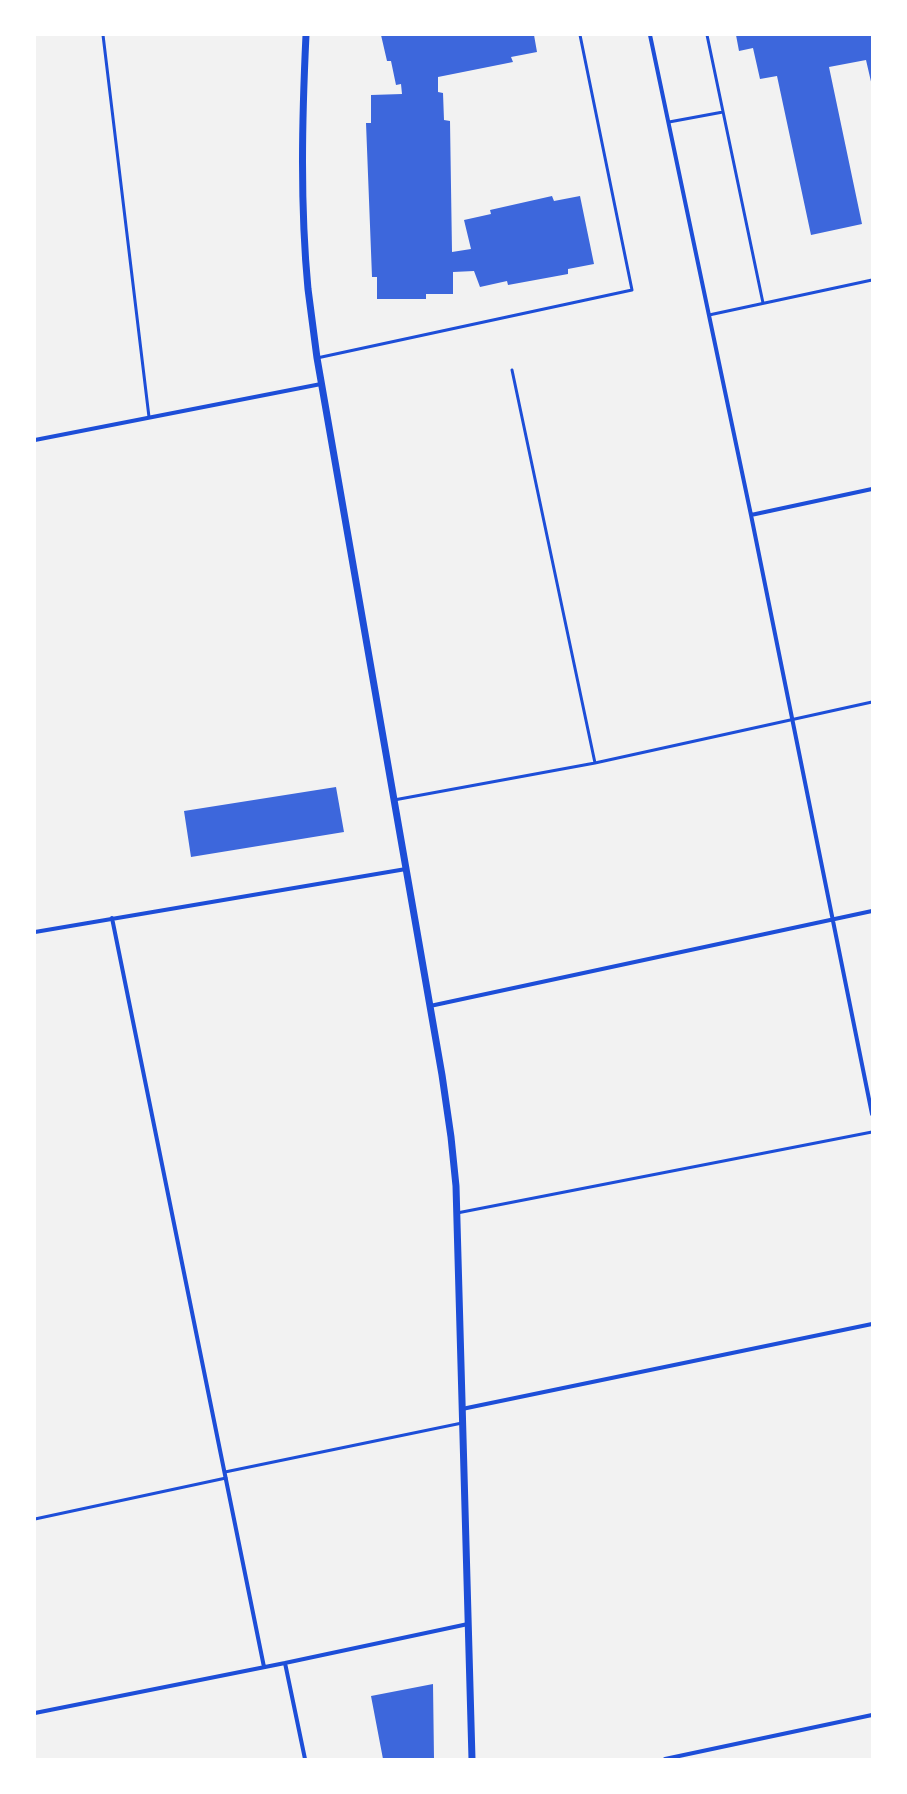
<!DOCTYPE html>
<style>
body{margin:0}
#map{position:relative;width:907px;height:1794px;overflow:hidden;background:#f2f2f2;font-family:"Varela Round",sans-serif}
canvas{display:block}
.frame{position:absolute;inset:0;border:36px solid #fff;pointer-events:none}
</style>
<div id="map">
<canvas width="907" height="1794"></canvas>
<div class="frame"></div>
</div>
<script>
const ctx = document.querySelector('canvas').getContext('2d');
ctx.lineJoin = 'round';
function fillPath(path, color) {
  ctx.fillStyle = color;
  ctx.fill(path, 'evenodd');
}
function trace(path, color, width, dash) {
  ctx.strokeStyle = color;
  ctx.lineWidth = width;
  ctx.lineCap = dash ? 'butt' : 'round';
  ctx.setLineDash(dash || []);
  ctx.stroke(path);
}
fillPath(new Path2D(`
 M 381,35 L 534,35 L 537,52 L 511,57 L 513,62 L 438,77 L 438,92 L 443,93 L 444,120 L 450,121 L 452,252 L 471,249 L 464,220 L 491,214 L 490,210 L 552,196 L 554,201 L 580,196 L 594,264 L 568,269 L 568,274 L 508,285 L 507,281 L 480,287 L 474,271 L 453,272 L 453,294 L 426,294 L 426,299 L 377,299 L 377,277 L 372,277 L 366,123 L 371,123 L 371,95 L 402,94 L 401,84 L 396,85 L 391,61 L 387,61 Z
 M 736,35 L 872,35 L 872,86 L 866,60 L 829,67 L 862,224 L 811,235 L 777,76 L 760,79 L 753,48 L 739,51 Z
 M 336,787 L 344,832 L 191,857 L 184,811 Z
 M 433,1684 L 434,1759 L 383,1759 L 371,1696 Z`), '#3d67dc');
trace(new Path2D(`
 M 103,35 L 149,417
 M 707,35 L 763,303
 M 669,122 L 723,112
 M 709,315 L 872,280
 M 317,358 L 632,290 L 580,35
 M 512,370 L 595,763
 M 394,800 L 595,763 L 872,702
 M 457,1213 L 872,1132
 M 225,1472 L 462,1423
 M 35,1519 L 226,1478`), '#1d4ed8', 3);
trace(new Path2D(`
 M 650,35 L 751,515 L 872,1114
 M 35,440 L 321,384
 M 751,515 L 872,489
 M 112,918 L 264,1667
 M 35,932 L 406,869
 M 430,1006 L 872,911
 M 462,1409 L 872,1324
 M 285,1663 L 305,1759
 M 35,1713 L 285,1663 L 468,1624
 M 665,1759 L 872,1715`), '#1d4ed8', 4);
trace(new Path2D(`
 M 306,35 C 302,119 300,205 308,289 C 311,312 314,335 317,358 L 442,1075 L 451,1137 L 456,1186 L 472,1759`), '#1d4ed8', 7);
</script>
